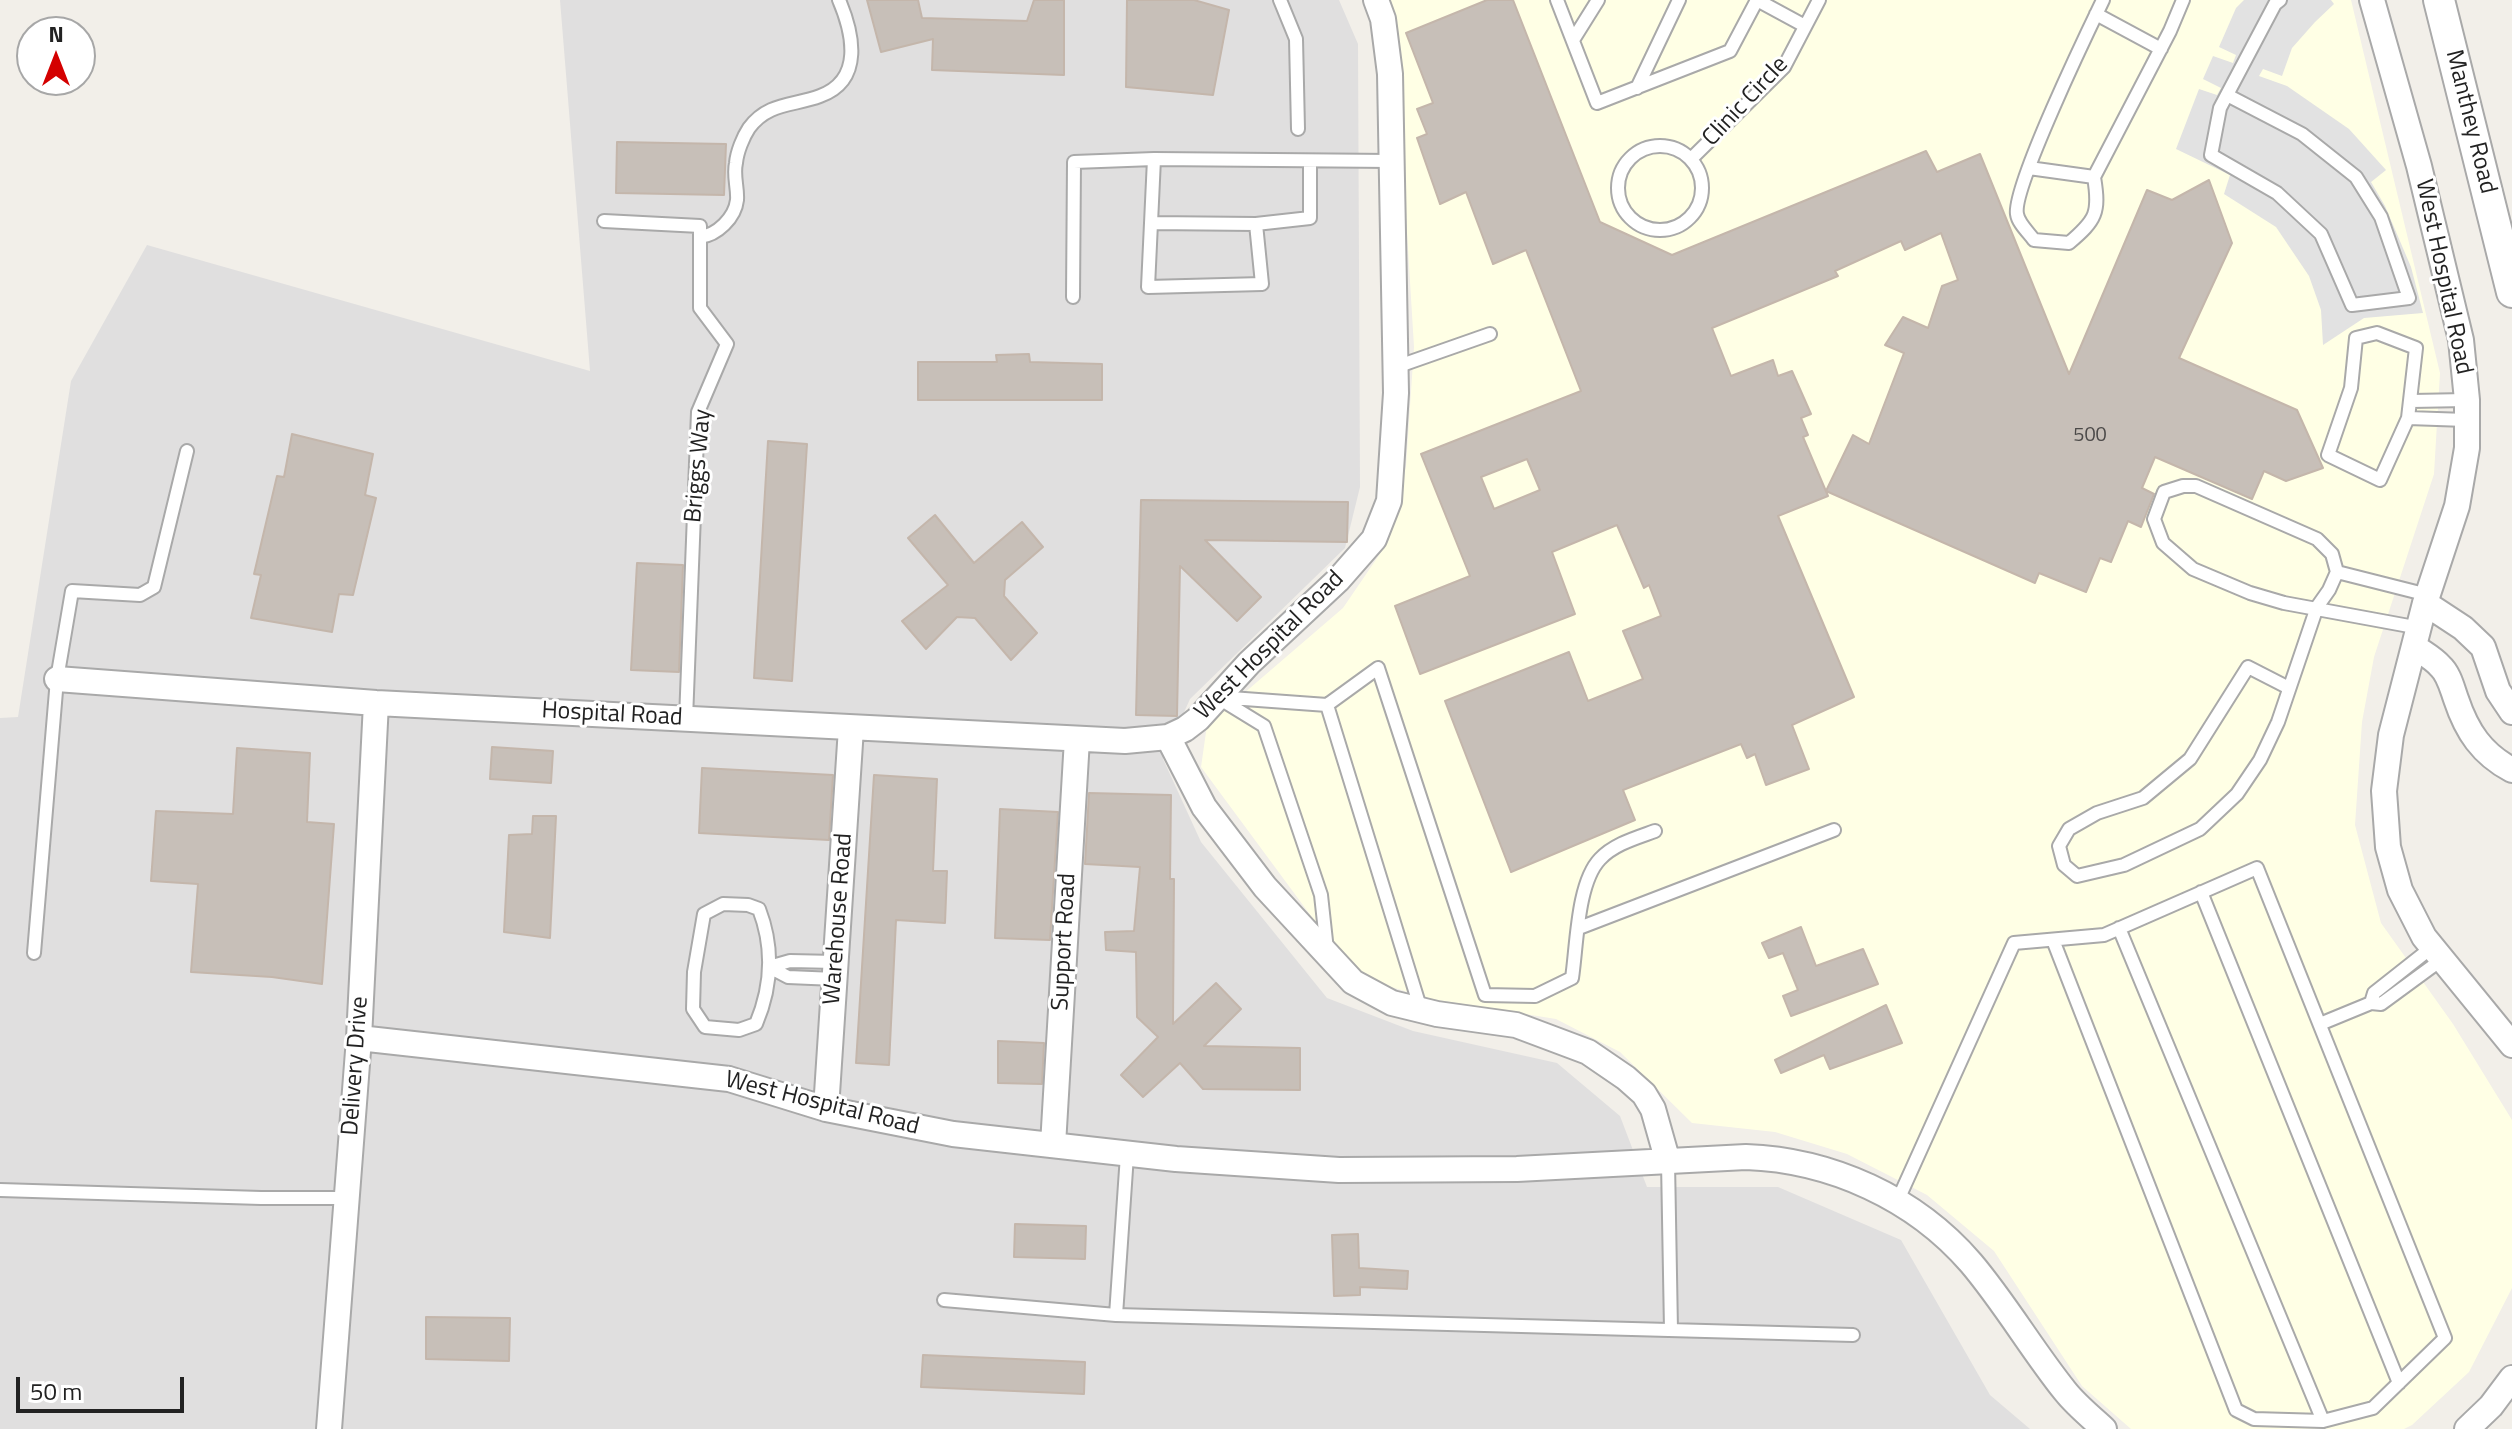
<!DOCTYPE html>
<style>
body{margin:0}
#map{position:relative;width:2512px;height:1429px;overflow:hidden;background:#f2efe9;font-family:"Titillium Web",sans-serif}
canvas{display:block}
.north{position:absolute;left:16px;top:16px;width:80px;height:80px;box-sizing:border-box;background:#fff;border:2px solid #a7a7a7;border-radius:50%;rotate:0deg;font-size:22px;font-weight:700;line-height:32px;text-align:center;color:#222}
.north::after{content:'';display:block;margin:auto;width:28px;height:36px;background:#d40000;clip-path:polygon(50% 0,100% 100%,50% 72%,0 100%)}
.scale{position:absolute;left:16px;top:1377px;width:168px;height:36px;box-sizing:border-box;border:4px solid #222;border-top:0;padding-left:10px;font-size:24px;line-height:28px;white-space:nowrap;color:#222;-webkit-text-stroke:6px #fff;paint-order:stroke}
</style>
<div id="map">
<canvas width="2512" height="1429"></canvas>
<div class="north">N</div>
<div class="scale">50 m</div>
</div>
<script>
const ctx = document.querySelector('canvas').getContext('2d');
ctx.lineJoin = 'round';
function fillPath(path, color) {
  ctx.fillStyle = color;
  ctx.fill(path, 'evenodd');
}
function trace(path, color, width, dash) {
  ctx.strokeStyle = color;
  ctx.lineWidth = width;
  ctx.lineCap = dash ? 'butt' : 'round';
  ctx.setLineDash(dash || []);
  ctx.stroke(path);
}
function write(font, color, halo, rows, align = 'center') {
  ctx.font = font + ' "Titillium Web",sans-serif';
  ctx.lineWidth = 6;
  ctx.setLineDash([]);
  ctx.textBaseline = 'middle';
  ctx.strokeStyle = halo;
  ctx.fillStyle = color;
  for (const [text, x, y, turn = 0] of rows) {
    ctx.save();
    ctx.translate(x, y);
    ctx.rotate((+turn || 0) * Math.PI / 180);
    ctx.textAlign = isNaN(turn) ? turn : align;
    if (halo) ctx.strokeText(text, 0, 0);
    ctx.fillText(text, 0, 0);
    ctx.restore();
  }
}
fillPath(new Path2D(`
 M 560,0 L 1339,0 L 1358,44 L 1360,487 L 1345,548 L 1190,699 L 1163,759 L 1201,842 L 1327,998 L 1413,1031 L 1557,1063 L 1620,1116 L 1647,1187 L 1778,1187 L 1901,1240 L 1990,1395 L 2030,1429 L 0,1429 L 0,718 L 18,717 L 71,381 L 147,245 L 590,371 Z`), '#e0dfdf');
fillPath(new Path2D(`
 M 1387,0 L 2351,0 L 2440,373 L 2434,474 L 2374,657 L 2362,722 L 2355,825 L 2381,923 L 2453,1024 L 2512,1120 L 2512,1288 L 2469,1372 L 2412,1425 L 2404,1429 L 2131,1429 L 2082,1386 L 1994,1251 L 1927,1195 L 1847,1154 L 1775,1132 L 1692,1123 L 1620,1052 L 1556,1019 L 1432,999 L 1364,979 L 1314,920 L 1201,767 L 1207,725 L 1343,608 L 1388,542 L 1406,466 L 1414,347 L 1394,19 Z`), '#ffffe5');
fillPath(new Path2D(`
 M 2244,0 L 2331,0 L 2334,4 L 2315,22 L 2292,48 L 2282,76 L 2263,69 L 2259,76 L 2287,86 L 2349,129 L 2386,170 L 2371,182 L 2385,206 L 2411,267 L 2423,313 L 2364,318 L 2323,345 L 2321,310 L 2309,276 L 2276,227 L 2224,194 L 2230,175 L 2176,149 L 2199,89 L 2217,95 L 2221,88 L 2203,79 L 2213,56 L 2233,63 L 2236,55 L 2219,47 L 2236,8 Z`), '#e2e2e2');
const building = new Path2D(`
 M 867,0 L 918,0 L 922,18 L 1027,21 L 1034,0 L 1064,0 L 1064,75 L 932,70 L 933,39 L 881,52 Z
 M 1127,0 L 1194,0 L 1229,10 L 1213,95 L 1126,87 Z
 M 1487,0 L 1513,0 L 1600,222 L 1672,255 L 1926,151 L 1937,172 L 1980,154 L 2069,374 L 2147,190 L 2172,200 L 2209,180 L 2232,243 L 2179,358 L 2297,410 L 2323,468 L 2286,481 L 2264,471 L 2252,499 L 2155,457 L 2142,488 L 2154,494 L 2141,527 L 2128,521 L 2111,562 L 2100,558 L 2086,592 L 2039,573 L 2035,583 L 1826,491 L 1853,435 L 1869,444 L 1904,353 L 1885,345 L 1903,317 L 1928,328 L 1942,286 L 1958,280 L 1941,233 L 1905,250 L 1901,241 L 1835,271 L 1838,276 L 1712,328 L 1731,376 L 1773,360 L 1778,376 L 1792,371 L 1811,414 L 1801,418 L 1808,435 L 1803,437 L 1828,496 L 1778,516 L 1854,697 L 1792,725 L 1809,769 L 1766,785 L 1755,754 L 1747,758 L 1741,744 L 1623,790 L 1635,820 L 1511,872 L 1445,701 L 1569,652 L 1588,701 L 1643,679 L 1623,631 L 1661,616 L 1649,585 L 1644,588 L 1617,525 L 1552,552 L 1575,614 L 1420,674 L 1395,606 L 1470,576 L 1421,454 L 1581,391 L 1526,250 L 1493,264 L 1466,192 L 1440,204 L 1417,138 L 1427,134 L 1417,109 L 1433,103 L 1406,33 ZM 1527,459 L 1540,490 L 1494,509 L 1481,477 Z
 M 617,142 L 726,144 L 724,195 L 616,193 Z
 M 1029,354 L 1030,362 L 1102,364 L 1102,400 L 918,400 L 918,362 L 997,362 L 996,355 Z
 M 292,434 L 373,454 L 365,495 L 376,498 L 353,595 L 339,594 L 332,632 L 251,618 L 261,575 L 254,574 L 277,476 L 284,477 Z
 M 768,441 L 807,444 L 792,681 L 754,678 Z
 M 1141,500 L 1348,502 L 1347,542 L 1205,540 L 1261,597 L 1237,621 L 1180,566 L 1177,716 L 1136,715 Z
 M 935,515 L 974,563 L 1022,522 L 1043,547 L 1005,580 L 1004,596 L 1037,633 L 1011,660 L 975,618 L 957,617 L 926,649 L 902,621 L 948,585 L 908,538 Z
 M 637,563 L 683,565 L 679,672 L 631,670 Z
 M 492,747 L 553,751 L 551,783 L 490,779 Z
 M 237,748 L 310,753 L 307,822 L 334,824 L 322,984 L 272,977 L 191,972 L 198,884 L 151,881 L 156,811 L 233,814 Z
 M 702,768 L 833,775 L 829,840 L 699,833 Z
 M 874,775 L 937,779 L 933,871 L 947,871 L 945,923 L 896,920 L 889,1065 L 856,1063 Z
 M 1089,793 L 1171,795 L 1170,879 L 1174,879 L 1173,1024 L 1216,983 L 1241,1009 L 1204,1046 L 1300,1048 L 1300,1090 L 1203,1089 L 1180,1063 L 1143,1097 L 1121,1075 L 1158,1037 L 1137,1017 L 1136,952 L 1106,950 L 1105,932 L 1134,931 L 1140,867 L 1085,864 Z
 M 1000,809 L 1058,812 L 1050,940 L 995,938 Z
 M 533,816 L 556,816 L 550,938 L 504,932 L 509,835 L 532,834 Z
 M 1801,927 L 1816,966 L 1863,949 L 1878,984 L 1791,1016 L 1783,996 L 1798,990 L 1783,953 L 1769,958 L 1762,943 Z
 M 1886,1005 L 1902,1043 L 1830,1069 L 1824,1055 L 1781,1073 L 1775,1060 Z
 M 998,1041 L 1044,1043 L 1042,1084 L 998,1083 Z
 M 1015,1224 L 1086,1226 L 1085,1259 L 1014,1257 Z
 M 1358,1234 L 1359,1268 L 1408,1271 L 1407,1289 L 1360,1287 L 1360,1295 L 1334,1296 L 1332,1235 Z
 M 426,1317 L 510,1318 L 509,1361 L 426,1359 Z
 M 923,1355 L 1085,1362 L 1084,1394 L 921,1387 Z`);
fillPath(building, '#c7bfb8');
trace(building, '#c4b6ab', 2);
const service = new Path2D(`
 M 1280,0 L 1296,39 L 1298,129
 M 1557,0 L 1597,103 L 1730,51 L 1757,0
 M 1757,0 L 1805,26
 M 2096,14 L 2161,49
 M 1573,40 L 1598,0
 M 1637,88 L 1679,0
 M 2227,95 L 2302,134 L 2356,177 L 2381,217 L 2409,298 L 2352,305 L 2321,234 L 2277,193 L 2211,155 L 2220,108 L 2275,4 L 2280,0
 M1618 188a42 42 0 1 1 84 0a42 42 0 1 1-84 0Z
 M 1692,158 L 1784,67 L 1819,0
 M 1310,161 L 1310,218 L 1256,224 L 1262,284 L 1148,287 L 1154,159 L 1392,161
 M 2029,168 L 2094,177 C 2100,213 2096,220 2069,243 L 2034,240 C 2029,233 2018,223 2017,214 C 2012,189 2088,31 2103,0
 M 2094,177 L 2170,31 L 2183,0
 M 604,221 L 700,226 L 700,308 L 727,344 L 698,412 L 686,719
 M 1151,223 L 1256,224
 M 700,237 C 717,235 735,218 737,200 C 738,188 733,176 736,163 C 737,152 743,137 749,128 C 768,102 794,106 820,96 C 864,80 853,33 839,0
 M 1073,297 L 1074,162 L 1154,159
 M 2377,333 L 2416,348 L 2408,418 L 2380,480 L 2328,455 L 2351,388 L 2356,338 Z
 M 1396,367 L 1490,334
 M 2411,401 L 2467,400
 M 2408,418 L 2466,420
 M 2337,572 L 2428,595
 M 2289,688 L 2248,667 L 2190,759 L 2143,798 L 2097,813 L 2069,829 L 2059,846 L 2064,865 L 2077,876 L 2124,865 L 2200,829 L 2237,794 L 2260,760 L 2278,722 L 2317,607 L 2329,590 L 2337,572 L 2332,554 L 2317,539 L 2196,486 L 2183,486 L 2164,492 L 2154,519 L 2163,543 L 2193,569 L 2250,593 L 2284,603 L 2420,628
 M 1217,697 L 1327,705 L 1421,1010
 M 1220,699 L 1264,726 L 1321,895 L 1327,950
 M 1327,705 L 1378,668 L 1485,995 L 1535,996 L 1572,978 C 1577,945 1577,883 1600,859 C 1614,844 1636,838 1655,831
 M 2201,892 L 2399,1383
 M 723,904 L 748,905 L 759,909 C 774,948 772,986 756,1024 L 739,1030 L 705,1027 L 693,1009 L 694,972 L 704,914 Z
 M 1579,928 L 1834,830
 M 2119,928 L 2323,1421
 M 34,953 L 57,679 L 72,591 L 140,595 L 154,587 L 187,451
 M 769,967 L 788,977 L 835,979
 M 769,967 L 790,961 L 836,962
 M 2371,1003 L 2374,993 L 2431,948
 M 2320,1024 L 2371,1003 L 2381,1004 L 2441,960
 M 1127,1155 L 1116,1315 L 1853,1335
 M 1668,1162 L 1671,1330
 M 0,1190 L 261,1198 L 347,1198
 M 1897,1202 L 2014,943 L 2104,935 L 2257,868 L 2445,1338 L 2373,1408 L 2323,1421 L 2254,1419 L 2236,1410 L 2053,940
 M 944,1300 L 1116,1315`);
const minor = new Path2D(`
 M 2372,0 L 2419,166 L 2461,340 L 2467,400 L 2467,448 L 2457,506 L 2425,603 L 2391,735 L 2384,791 L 2388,847 L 2400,890 L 2424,937 L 2512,1045
 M 2425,603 L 2463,628 L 2483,647 L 2498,691 L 2512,712
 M 2415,647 C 2423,653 2433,658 2440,666 C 2449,674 2452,688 2456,699 C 2467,732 2482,754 2512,770
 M 57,679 L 376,703 L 1125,741 L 1168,737 L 1185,729 L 1198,719 L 1249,663 L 1338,580 L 1374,539 L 1389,501 L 1396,393 L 1390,74 L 1383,19 L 1376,0
 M 1168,737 L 1204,807 L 1265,887 L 1353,982 L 1392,1003 L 1437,1014 L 1516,1025 L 1588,1052 L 1626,1078 L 1644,1094 L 1653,1109 L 1668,1162
 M 359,1038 L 729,1079 L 826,1109 L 953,1134 L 1176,1159 L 1339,1170 L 1517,1169 L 1746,1157 C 1831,1160 1915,1198 1971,1263 C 2005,1303 2032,1350 2065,1391 C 2076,1405 2091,1417 2104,1429
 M 826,1109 L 851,728
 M 1053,1145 L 1077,739
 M 329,1429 L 359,1038 L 376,703
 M 2467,1429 L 2491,1406 L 2512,1378`);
const tertiary = new Path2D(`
 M 2439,0 L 2512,292`);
trace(service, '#a9a9a9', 16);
trace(minor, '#a9a9a9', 28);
trace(tertiary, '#a9a9a9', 34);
trace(service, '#fff', 12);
trace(minor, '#fff', 24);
trace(tertiary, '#fff', 30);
write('20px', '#4b4948', null, [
 ["500",2090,436]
]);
write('24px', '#222', '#fff', [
 ["Clinic Circle",1746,102,-47],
 ["Manthey Road",2470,122,76],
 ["West Hospital Road",2443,277,78],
 ["Briggs Way",699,466,-85],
 ["West Hospital Road",1270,646,-45],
 ["Hospital Road",612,715,3],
 ["Warehouse Road",839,919,-86],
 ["Support Road",1065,942,-87],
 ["Delivery Drive",356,1066,-86],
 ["West Hospital Road",822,1104,14]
]);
</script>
